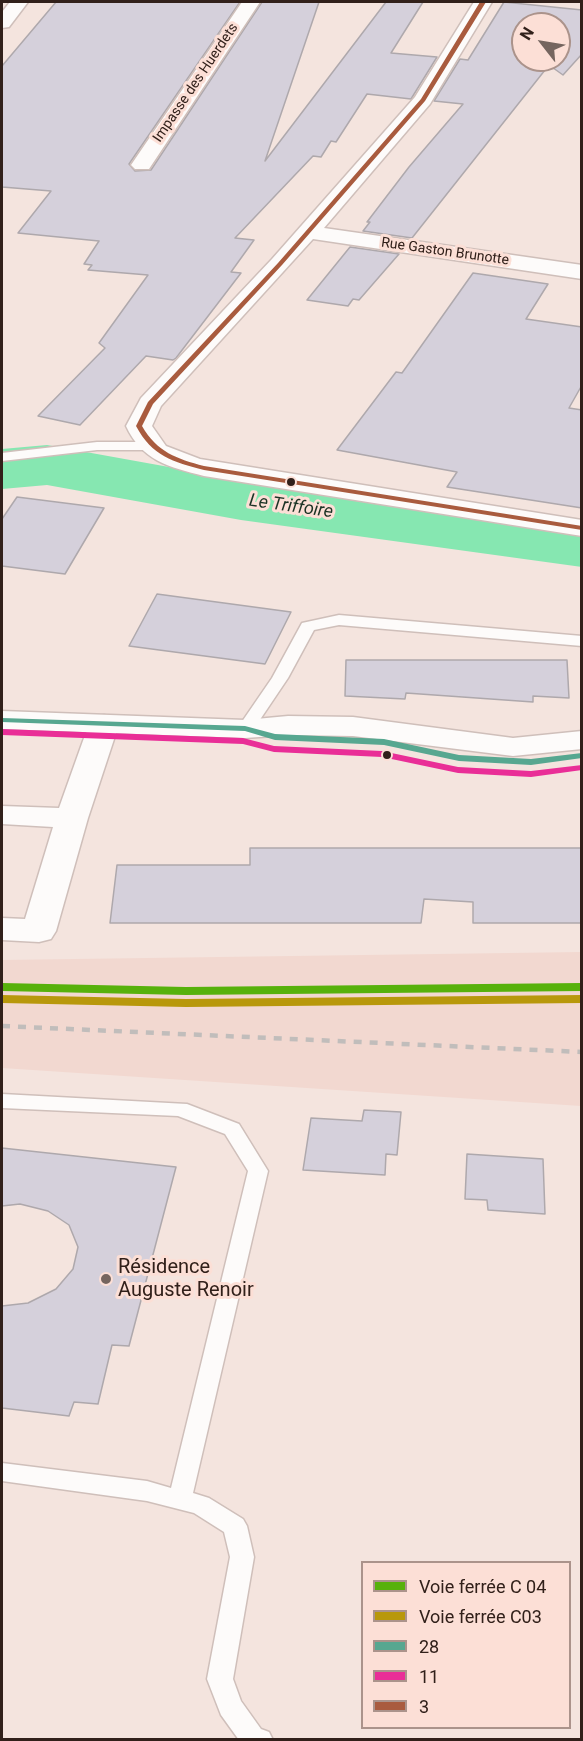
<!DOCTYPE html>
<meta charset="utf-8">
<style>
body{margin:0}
#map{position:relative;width:583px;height:1741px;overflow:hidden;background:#f4e4de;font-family:Roboto,sans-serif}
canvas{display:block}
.frame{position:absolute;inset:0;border:3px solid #31201a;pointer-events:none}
.legend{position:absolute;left:361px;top:1561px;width:210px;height:168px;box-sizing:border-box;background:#fcdfd6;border:2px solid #ab938b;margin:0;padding:8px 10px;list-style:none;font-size:18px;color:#31201a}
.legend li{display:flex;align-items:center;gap:12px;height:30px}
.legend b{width:30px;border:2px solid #ab938b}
.north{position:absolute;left:511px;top:12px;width:60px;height:60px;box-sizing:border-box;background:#fcdfd6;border:2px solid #ab938b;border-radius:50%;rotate:301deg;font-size:16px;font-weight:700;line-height:24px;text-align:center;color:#31201a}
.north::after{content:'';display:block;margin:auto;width:21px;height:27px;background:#75655f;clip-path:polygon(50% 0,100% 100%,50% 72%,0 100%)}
</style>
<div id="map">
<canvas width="583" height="1741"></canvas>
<div class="frame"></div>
<ul class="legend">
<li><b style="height:8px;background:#57b10b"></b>Voie ferrée C 04</li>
<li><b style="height:8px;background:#b8980b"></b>Voie ferrée C03</li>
<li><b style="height:8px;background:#57a790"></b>28</li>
<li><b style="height:8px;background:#e92e97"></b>11</li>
<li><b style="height:8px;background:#a95b3e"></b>3</li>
</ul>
<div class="north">N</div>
</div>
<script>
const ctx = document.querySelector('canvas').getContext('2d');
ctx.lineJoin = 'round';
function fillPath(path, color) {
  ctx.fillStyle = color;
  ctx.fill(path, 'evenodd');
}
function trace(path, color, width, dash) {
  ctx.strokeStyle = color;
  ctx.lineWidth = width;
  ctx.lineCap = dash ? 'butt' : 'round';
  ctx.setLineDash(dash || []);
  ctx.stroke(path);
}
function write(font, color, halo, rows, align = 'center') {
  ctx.font = font + ' Roboto,sans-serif';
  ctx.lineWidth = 6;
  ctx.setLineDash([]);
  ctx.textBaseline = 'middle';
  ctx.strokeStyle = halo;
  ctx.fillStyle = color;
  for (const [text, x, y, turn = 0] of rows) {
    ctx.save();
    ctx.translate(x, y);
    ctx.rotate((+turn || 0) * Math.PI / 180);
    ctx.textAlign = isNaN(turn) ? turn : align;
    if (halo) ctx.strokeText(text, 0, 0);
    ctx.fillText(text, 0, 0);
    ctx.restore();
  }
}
fillPath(new Path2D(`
 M 581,952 L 581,1106 L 2,1068 L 2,960 Z`), '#f2d8d0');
fillPath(new Path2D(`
 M 47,445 L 241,480 L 582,525 L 582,567 L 241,520 L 47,485 L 2,489 L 2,449 Z`), '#86e7b1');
const building = new Path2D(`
 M 56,2 L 240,2 L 129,164 L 135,171 L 151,170 L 262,2 L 319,2 L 265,161 L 386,2 L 423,2 L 391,53 L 437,57 L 411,99 L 367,94 L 336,142 L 331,141 L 321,157 L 313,156 L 235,238 L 254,240 L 231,272 L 241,273 L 176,358 L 173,360 L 146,356 L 80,425 L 38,416 L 105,348 L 99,343 L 148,275 L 88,270 L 92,265 L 84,264 L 99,241 L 18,233 L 51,191 L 2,187 L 2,66 Z
 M 504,2 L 582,10 L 582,54 L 563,75 L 549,65 L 412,238 L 363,231 L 370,222 L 367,222 L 409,167 L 463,104 L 434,101 L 460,59 L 468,60 ZM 523,24 L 559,24 L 559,60 L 523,60 Z
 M 350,247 L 399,254 L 359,300 L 353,299 L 348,306 L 307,300 Z
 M 473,273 L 548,284 L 526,319 L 582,327 L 582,385 L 569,408 L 582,410 L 582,508 L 447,487 L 457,472 L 337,450 L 396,372 L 402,373 Z
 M 17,497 L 104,508 L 65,574 L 2,566 L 2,519 Z
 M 157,594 L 291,612 L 265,664 L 129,646 Z
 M 346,660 L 567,660 L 569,698 L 533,696 L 533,702 L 406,693 L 405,699 L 345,696 Z
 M 250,848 L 582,848 L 582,923 L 473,923 L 473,902 L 424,899 L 421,923 L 110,923 L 117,865 L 250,865 Z
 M 364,1110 L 401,1112 L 397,1155 L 386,1154 L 385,1175 L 303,1170 L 311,1118 L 362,1121 Z
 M 2,1148 L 176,1167 L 129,1346 L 112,1345 L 98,1404 L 74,1402 L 69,1416 L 2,1408 L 2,1306 L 28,1303 L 56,1289 L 73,1269 L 78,1247 L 69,1225 L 48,1211 L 20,1204 L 2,1206 Z
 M 467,1154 L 543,1159 L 545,1214 L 488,1210 L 487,1200 L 465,1199 Z`);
fillPath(building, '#d5d0db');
trace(building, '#aea8ac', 1.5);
const service = new Path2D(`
 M 97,442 L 150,442 L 157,446 L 150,450 L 97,450 L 2,461 L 2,453 Z
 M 339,615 L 582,636 L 582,646 L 339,625 L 314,630 L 288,678 L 251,733 L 239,733 L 237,729 L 272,678 L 302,623 Z
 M 2,1094 L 187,1104 L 239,1124 L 268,1171 L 193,1493 L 209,1498 L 243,1519 L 247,1526 L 254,1557 L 233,1679 L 241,1701 L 261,1729 L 269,1732 L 273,1740 L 239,1740 L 221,1715 L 207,1679 L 230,1557 L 224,1532 L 194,1513 L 147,1501 L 2,1481 L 2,1463 L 147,1481 L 171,1488 L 248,1171 L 225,1134 L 178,1116 L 2,1108 Z`);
const minor = new Path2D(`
 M 10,2 L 28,2 L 9,27 L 2,28 L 2,12 Z
 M 242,2 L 260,2 L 149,169 L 135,169 L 131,165 Z
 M 474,2 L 492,2 L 430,104 L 324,228 L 582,265 L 582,279 L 313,239 L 161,406 L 152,426 L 166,446 L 200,459 L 582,520 L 582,536 L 204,476 C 169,467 142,461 126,426 L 141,398 L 272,259 L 415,97 Z
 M 104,715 L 115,718 L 119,724 L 88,818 L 56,931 L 51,939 L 39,942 L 2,940 L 2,918 L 25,919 L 53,827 L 2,824 L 2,806 L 59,808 L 89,724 L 93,718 Z`);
const tertiary = new Path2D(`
 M 2,711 L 245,720 L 288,716 L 353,717 L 513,738 L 582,731 L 582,749 L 513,756 L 353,736 L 288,735 L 245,738 L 2,729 Z`);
trace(service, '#cfbfba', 3);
trace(minor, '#cfbfba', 3);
trace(tertiary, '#cfbfba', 3);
fillPath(service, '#fdfbfa');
fillPath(minor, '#fdfbfa');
fillPath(tertiary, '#fdfbfa');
trace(new Path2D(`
 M 2,1026 L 582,1052`), '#c1bdbb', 4.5, [8, 8]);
fillPath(new Path2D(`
 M 2,718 L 245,726 L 275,734 L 384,739 L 459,755 L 531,759 L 582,753 L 582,758 L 531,765 L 459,761 L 384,745 L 275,740 L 245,731 L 2,722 Z`), '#57a790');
fillPath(new Path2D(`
 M 2,729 L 243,738 L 274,746 L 382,751 L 458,767 L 531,771 L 582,765 L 582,770 L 531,777 L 458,773 L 382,757 L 274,752 L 243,744 L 2,735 Z`), '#e92e97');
fillPath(new Path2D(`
 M 480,2 L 486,2 L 425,101 L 282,265 L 153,404 L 142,426 C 157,452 177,459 204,466 L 582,526 L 582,530 L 204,470 C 173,462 152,456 136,426 L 148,402 L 278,263 L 421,99 Z`), '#a95b3e');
fillPath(new Path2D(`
 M 2,983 L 186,987 L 582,983 L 582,991 L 186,995 L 2,991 Z`), '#57b10b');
fillPath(new Path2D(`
 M 2,995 L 186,999 L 582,995 L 582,1003 L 186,1007 L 2,1003 Z`), '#b8980b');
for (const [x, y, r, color] of [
 [291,482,5,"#31201a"],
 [387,755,5,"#31201a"],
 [106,1279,6,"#75655f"]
]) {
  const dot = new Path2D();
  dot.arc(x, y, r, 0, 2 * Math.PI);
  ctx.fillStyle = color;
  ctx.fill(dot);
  trace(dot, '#fcdfd6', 2);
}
write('14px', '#31201a', '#fcdfd6', [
 ["Impasse des Huerdets",196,83,-56],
 ["Rue Gaston Brunotte",445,252,8]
]);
write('italic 18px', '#1c3325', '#fcdfd6', [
 ["Le Triffoire",291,507,8]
]);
write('20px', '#31201a', '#fcdfd6', [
 ["Résidence",118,1268],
 ["Auguste Renoir",118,1291]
], 'left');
</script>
